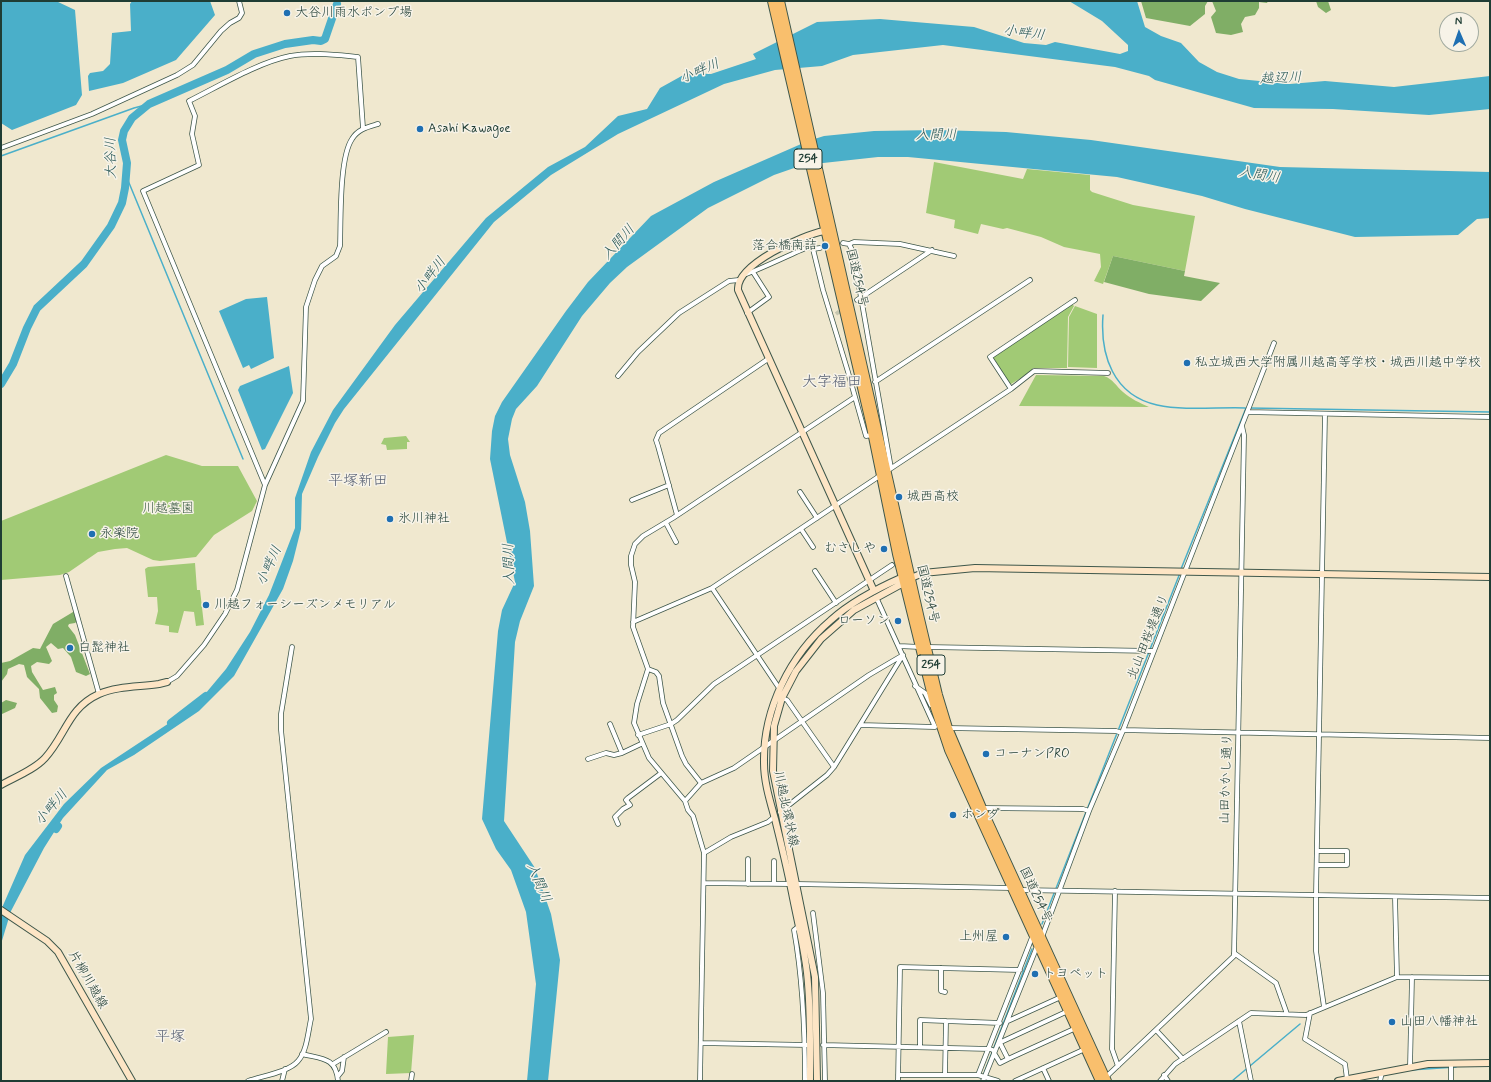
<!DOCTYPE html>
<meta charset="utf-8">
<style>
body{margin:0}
#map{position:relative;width:1491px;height:1082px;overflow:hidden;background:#f0e8cf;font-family:Mynerve,sans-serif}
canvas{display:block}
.frame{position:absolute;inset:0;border:2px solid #1f3d34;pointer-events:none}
.north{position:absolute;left:1439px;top:12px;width:40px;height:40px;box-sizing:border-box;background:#f7f3e8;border:1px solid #a1aaa0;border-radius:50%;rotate:358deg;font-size:11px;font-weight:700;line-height:16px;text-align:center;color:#1f3d34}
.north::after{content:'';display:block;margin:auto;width:14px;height:18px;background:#1f6fb2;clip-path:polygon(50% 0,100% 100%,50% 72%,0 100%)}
</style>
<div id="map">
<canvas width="1491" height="1082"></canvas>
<div class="frame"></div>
<div class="north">N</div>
</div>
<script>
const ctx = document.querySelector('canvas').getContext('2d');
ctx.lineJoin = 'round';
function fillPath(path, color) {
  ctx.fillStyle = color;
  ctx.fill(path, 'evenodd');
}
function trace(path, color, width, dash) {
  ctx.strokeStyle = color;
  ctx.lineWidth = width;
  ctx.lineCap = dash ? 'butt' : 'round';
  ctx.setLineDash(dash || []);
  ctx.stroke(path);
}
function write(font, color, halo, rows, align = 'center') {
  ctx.font = font + ' Mynerve,"Klee One",sans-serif';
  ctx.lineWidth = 3;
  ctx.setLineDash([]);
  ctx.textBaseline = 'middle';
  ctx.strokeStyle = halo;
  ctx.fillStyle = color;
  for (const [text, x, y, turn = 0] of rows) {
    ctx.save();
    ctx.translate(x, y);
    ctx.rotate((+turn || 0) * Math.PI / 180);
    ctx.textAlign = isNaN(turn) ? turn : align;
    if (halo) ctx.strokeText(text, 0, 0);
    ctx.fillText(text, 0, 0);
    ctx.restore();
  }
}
fillPath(new Path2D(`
 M 934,162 L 1023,179 L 1027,169 L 1090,175 L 1090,190 L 1092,192 L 1133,205 L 1195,216 L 1185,271 L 1113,256 L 1103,284 L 1094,281 L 1101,267 L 1100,254 L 1064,247 L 1041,237 L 1007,228 L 1003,229 L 981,224 L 978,234 L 954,228 L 955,220 L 926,213 Z
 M 1072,304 L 1074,306 L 1068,317 L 1067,368 L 1033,368 L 1031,372 L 1011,384 L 1009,383 L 993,357 Z
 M 1075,306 L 1097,314 L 1097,368 L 1068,367 L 1069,317 Z
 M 1036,375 L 1104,376 C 1113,379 1116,386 1123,392 C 1131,399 1140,403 1149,407 L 1019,406 Z
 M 406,436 L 410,442 L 407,442 L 407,449 L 387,450 L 386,445 L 381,444 L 384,438 Z
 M 166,455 L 202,466 L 238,466 L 257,501 L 252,511 L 214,535 L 196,557 L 160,561 L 153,560 L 127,548 L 115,549 L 98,552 L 69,572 L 60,575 L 1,580 L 1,521 Z
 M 195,563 L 197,590 L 200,590 L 204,625 L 196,626 L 194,612 L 184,611 L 178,633 L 169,632 L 169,626 L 155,624 L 158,611 L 157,597 L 148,597 L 145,569 L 148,567 Z
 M 414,1035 L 411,1073 L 386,1074 L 388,1037 Z`), '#a1ca75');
fillPath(new Path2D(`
 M 1141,1 L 1208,1 L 1205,6 L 1205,14 L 1190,26 L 1146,18 Z
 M 1212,1 L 1268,1 L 1267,3 L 1259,2 L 1259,8 L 1255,15 L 1245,17 L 1241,24 L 1243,32 L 1231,35 L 1216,33 L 1211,17 L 1216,11 Z
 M 1316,1 L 1328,1 L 1331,10 L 1326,13 L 1318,7 Z
 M 1113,256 L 1185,271 L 1184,276 L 1220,283 L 1201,301 L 1149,294 L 1104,282 Z
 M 73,612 L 79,613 L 80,618 L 75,623 L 69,624 L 68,626 L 75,635 L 90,674 L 86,676 L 76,672 L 71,657 L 63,648 L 58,649 L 51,643 L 46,647 L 52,661 L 49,664 L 37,662 L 31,666 L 32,672 L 43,690 L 55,687 L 57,693 L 54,695 L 54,700 L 58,706 L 57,712 L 52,713 L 40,698 L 39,689 L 27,677 L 24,665 L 19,664 L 8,669 L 7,674 L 1,682 L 1,663 L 10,661 L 33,648 L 40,649 L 53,624 Z
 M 6,700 L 17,703 L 15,708 L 2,714 L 1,703 Z`), '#80ae66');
fillPath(new Path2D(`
 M 1,1 L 56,1 L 75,10 L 82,95 L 76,105 L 12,130 L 1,123 Z
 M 132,1 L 210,1 L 215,15 L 176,60 L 123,83 L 89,91 L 88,76 L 90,73 L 103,71 L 110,64 L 112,33 L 131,31 L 130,4 Z
 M 1069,1 L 1137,1 L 1145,27 L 1161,36 L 1181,43 L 1199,62 L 1217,72 L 1239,79 L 1290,84 L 1325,81 L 1394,87 L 1490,76 L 1490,109 L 1429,115 L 1333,109 L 1254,108 L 1155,80 L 1149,76 L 1115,67 L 943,45 L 853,55 L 822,66 L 775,70 L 724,84 L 618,134 L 551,175 L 494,222 L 344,409 L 335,423 L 318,457 L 302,494 L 301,529 L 293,561 L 283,589 L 234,676 L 199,711 L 134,755 L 107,770 L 63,818 L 44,848 L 11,911 L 1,944 L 1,910 L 25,855 L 64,804 L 101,768 L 195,706 L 226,669 L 250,632 L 269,595 L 295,528 L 295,498 L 311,452 L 333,410 L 395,325 L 486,218 L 548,167 L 585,147 L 618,116 L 647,109 L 660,88 L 687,73 L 711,74 L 756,59 L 753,54 L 817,22 L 880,19 L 974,27 L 1024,43 L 1046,45 L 1055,42 L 1120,54 L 1128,51 L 1128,45 L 1102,21 Z
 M 937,130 L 1006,132 L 1091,140 L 1280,167 L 1490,172 L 1490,218 L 1477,219 L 1458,235 L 1355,237 L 1245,209 L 1202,196 L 1117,177 L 908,157 L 878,157 L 814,164 L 797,167 L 774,175 L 708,208 L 627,267 L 610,283 L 582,316 L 537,386 L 516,409 L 512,419 L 508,439 L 510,455 L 525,502 L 530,531 L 534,586 L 520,621 L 515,642 L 504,821 L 535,868 L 551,914 L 560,960 L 548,1081 L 527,1081 L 536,984 L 526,912 L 511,870 L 496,849 L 482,819 L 498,631 L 502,610 L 515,582 L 490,459 L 492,431 L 495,416 L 502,402 L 566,311 L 588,282 L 651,216 L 714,182 L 808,141 L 824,136 L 874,131 Z
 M 267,297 L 274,358 L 251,369 L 249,365 L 243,368 L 219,311 L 246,299 Z
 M 289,366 L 293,393 L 265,449 L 262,450 L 238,390 L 240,386 Z`), '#4aafc9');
trace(new Path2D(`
 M 1,156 L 134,108 L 149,104
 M 127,178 L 243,459
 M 1103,315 C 1100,355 1113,395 1157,405 C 1185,411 1217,407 1245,408
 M 1249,408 L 1490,412
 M 1181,569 L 1246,408
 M 1042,924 L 1180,573
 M 1482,1066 L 1490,1066
 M 1410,1070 L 1456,1067
 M 981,1081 L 1032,949
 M 1232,1081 L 1300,1024`), '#4aafc9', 1.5);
trace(new Path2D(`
 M 1,384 L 13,364 L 27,328 L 37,308 L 84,264 L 111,226 L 122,203 L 125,188 L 127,163 L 122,140 L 124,131 L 132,118 L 149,104 L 227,70 L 254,54 L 285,44 L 313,40 L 321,41 L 325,39 L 337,4
 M 171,723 L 206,696
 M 56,829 L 58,826`), '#4aafc9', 8);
trace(new Path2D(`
 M 836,314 L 844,308`), '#c6c6b0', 4, [4, 2]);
const street = new Path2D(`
 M 1,148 L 92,114 L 177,75 L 193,65 L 221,31 L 230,23 L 239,18 L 242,13 L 239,1
 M 843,243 L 849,244 L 853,252 L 891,468
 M 849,244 L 854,242 L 900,244 L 954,256
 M 813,249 L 823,290 L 848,372 L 866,436 L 872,435
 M 743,275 C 748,275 798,251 808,247 L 813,249 L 820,248
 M 857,300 L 932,250
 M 747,313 L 769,297 L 753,272
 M 618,376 L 638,352 L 679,313 L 729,281 L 739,280
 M 875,382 L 1030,280
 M 1011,389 L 990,357 L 1075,300
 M 1247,412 L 1490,417
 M 887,471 L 1011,389 L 1034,371 L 1108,373
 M 265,485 L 143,191 L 199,165 L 192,134 L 195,116 L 189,101 C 219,86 259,62 290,56 C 312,52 336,55 358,57 L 363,128
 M 800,492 L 817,518
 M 632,500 L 669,485
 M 677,515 L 658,446 L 656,440 L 659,433 L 768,359
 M 666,523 L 676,542
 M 801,529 L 813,547
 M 815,571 L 836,603
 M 66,576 L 99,694
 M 712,588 L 779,688
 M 633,622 L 712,588 L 881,475
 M 899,646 L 920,647
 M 927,647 L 1153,651
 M 648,669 L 656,672 L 659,676 L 663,703 L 682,756 L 686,764 L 701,783
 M 167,682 L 177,676 L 204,645 L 225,614 L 237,590 L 265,485 L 303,401 L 306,307 L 315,280 L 322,266 L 336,256 L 340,246 C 341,221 339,158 352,139 C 358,129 368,127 378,124
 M 915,686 L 925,693 L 931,705
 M 782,698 L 787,700 L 834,767
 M 610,724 L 622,753 L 641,744
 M 860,725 L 935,727 L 876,597
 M 948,728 L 1116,731 L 1122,733
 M 1123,730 L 1490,738
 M 638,735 L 671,724 L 677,720 L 714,684 L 892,565
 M 588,759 L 606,753 L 614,755 L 622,753
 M 685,801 L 701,783 L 734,768 L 869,675 L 903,655
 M 982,808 L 1083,809 L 1089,811
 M 780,812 L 827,775 L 834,767 L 903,655
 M 618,824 L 615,817 L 623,809 L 630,805 L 626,800 L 628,798 L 660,774
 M 704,853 L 731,837 L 768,822 L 774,817
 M 1317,865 L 1347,865 L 1347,851 L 1317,851
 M 704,883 L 790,884
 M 748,884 L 748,859
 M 774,884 L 774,861
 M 797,884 L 1011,888
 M 1020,890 L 1490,898
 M 1115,891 L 1112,1049 L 1118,1066
 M 1395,897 L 1397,977
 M 813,913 L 823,993 L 825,1081
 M 798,927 L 794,930 C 803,980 805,1030 805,1081
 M 1042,937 L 1089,811 L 1122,733 L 1274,343
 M 1234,953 L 1276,983 L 1287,1014
 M 941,968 L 941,991 L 945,992
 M 1324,1007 L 1316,951 L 1316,895 L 1325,414
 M 1310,1013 L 1305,1039 L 1345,1064 L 1347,1079
 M 1008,1021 L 1061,997
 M 1239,1021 L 1251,1081
 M 1156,1030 L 1183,1059
 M 999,1041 L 1008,1059 L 1076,1028
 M 1001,1042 L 1068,1011
 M 701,1043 L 807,1045
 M 823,1045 L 990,1049 L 995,1051
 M 920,1047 L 920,1020 L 946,1021
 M 994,1053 L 1000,1063 L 1008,1059
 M 302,1054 C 322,1059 336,1057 338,1081
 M 1451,1063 L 1451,1081
 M 333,1064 L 386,1032
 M 1410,1067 L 1412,977
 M 1043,1068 L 1049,1081
 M 898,1075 L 945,1075
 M 978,1075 L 1033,935
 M 1164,1075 L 1168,1081
 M 338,1076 L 342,1071 L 344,1057
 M 1106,1077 L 1234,956 L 1244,435 L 1242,426
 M 248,1081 C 262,1076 289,1072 298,1061 C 307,1051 308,1032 311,1019 L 281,730 L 281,714 L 292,647
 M 282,1081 L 285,1069
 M 411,1081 L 412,1074
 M 700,1081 L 704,853 L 693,816 L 688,810 L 685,801 L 649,758 L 634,723 L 637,704 L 648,669 L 633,627 L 635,582 L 631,565 L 631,556 L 635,544 L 643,536 L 673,518 L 855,397
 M 898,1081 L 900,967 L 1020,970
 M 983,1081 L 1038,944
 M 998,1081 L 978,1075 L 945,1075 L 946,1021 L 1000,1023
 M 1015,1081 L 1085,1049
 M 1160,1081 L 1175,1064 L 1251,1013 L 1306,1015 L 1397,977 L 1490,978
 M 1380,1081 L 1382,1072`);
const secondary = new Path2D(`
 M 824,231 C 803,235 736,264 738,290 L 874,591
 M 1,785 C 15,777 34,770 45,758 C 66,735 68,708 99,694 C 117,686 140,687 159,684 L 167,682
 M 1,910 L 47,941 L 58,952 L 132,1081
 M 810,1081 C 810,1045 811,1009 807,973 C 804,946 797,919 792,893 C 787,868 781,843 775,819 C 770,801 764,782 764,763 C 763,709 790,655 831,620 C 852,601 878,588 903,577 L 911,578 L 923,573 L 975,568 L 1490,577
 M 817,1081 L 815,977 L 773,771 L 774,726 L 782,698 L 796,671 L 821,639 L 854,610 L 907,581
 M 1338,1081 L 1428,1064 L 1490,1063`);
const highway = new Path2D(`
 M 772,1 L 870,422 L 897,554 L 935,708 L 949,750 L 1100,1081
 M 780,1 L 920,619 L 938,695 L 948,728 L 982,808 L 1107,1081`);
trace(street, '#3e574b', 5.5);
trace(secondary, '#3e574b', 8);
trace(highway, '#3e574b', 10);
trace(street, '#fff', 4);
trace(secondary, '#fde5c5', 6);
trace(highway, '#f9bf6d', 8);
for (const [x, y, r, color] of [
 [287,13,4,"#1f6fb2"],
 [420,129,4,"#1f6fb2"],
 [825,246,4,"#1f6fb2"],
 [1187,363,4,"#1f6fb2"],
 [899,497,4,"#1f6fb2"],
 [390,519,4,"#1f6fb2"],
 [92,534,4,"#1f6fb2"],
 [884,549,4,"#1f6fb2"],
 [206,605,4,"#1f6fb2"],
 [898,621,4,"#1f6fb2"],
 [70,648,4,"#1f6fb2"],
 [986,754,4,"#1f6fb2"],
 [953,815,4,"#1f6fb2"],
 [1006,937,4,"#1f6fb2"],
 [1035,974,4,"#1f6fb2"],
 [1392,1022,4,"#1f6fb2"]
]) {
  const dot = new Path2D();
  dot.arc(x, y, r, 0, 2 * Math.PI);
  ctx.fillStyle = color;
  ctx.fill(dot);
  trace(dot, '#f7f3e8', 1.5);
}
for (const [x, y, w] of [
 [808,159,28],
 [931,665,28]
]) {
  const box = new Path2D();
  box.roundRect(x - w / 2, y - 10, w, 20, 3);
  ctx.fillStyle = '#f7f3e8';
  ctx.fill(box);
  trace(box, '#1f3d34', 1);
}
write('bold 12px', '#1f3d34', null, [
 ["254",808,159],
 ["254",931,665]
]);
write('13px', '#1f3d34', '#f7f3e8', [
 ["大谷川雨水ポンプ場",295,13],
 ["Asahi Kawagoe",428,129],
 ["落合橋南詰",817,246,"right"],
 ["私立城西大学附属川越高等学校・城西川越中学校",1195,363],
 ["城西高校",907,497],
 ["氷川神社",398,519],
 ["永楽院",100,534],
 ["むさしや",876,549,"right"],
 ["川越フォーシーズンメモリアル",214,605],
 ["ローソン",890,621,"right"],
 ["白髭神社",78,648],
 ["コーナンPRO",994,754],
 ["ホンダ",961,815],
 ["上州屋",998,937,"right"],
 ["トヨペット",1043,974],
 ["山田八幡神社",1400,1022]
], 'left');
write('13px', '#1f3d34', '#f7f3e8', [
 ["国道254号",856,278,77],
 ["国道254号",927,594,77],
 ["北山田桜堤通り",1149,637,-68],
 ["山田かかし通り",1227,779,-88],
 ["川越北環状線",785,809,78],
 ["国道254号",1035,895,65],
 ["片柳川越線",87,980,60]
]);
write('13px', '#395941', '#f7f3e8', [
 ["川越墓園",168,509]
]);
write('italic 14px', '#2a5a59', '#f7f3e8', [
 ["小畔川",1024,34,7],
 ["小畔川",700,72,-23],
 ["越辺川",1281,79,-2],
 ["入間川",936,136,-1],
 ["大谷川",112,158,-91],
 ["入間川",1259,176,9],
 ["入間川",619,243,-48],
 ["小畔川",431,276,-52],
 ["入間川",510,564,-92],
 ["小畔川",270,566,-65],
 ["小畔川",52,808,-49],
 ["入間川",538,883,67]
]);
write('15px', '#586174', '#f7f3e8', [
 ["大字福田",832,383],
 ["平塚新田",358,482],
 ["平塚",170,1038]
]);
</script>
